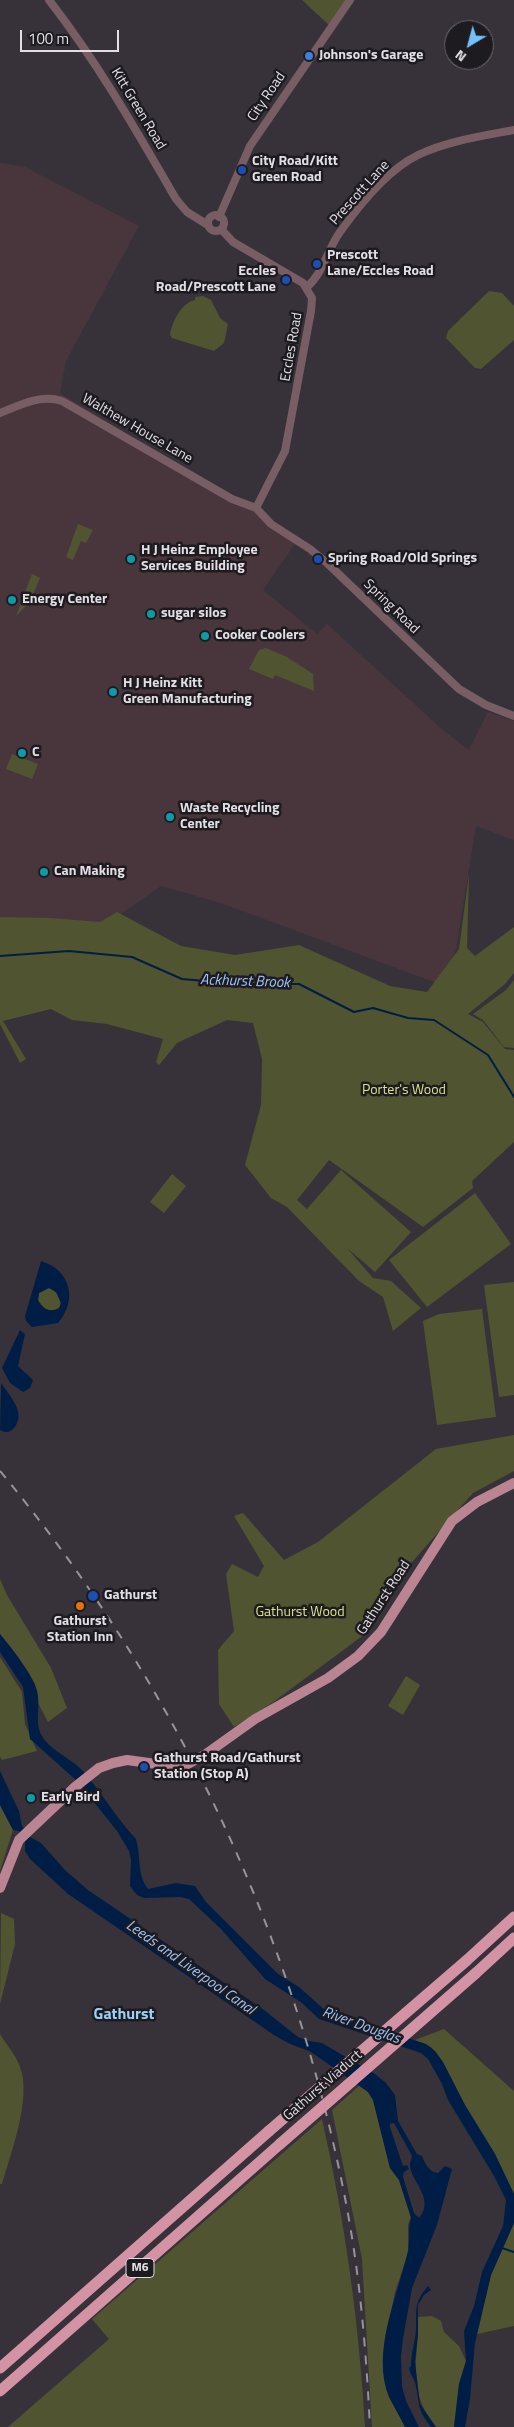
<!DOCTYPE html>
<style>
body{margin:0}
#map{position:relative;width:514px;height:2427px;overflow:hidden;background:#37323a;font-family:"Titillium Web",sans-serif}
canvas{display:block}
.north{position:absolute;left:444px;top:20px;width:50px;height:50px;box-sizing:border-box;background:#1d1b1f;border:1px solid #6c696e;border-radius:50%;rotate:217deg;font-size:14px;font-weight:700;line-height:20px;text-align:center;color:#e2dfe4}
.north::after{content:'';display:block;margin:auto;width:18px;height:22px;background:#73c1f6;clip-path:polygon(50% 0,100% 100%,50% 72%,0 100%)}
.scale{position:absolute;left:20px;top:30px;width:99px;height:22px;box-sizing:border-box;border:2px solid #e2dfe4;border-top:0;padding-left:6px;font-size:15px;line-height:18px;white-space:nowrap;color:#e2dfe4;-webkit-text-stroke:4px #1d1b1f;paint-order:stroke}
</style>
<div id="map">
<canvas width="514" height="2427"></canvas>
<div class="north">N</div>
<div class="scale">100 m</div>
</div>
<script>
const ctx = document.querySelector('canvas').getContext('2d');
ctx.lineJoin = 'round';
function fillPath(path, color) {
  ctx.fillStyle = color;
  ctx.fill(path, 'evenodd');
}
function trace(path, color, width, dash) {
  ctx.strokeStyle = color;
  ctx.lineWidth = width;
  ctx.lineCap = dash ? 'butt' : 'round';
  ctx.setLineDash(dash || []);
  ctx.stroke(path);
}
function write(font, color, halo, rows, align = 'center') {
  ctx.font = font + ' "Titillium Web",sans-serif';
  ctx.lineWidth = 5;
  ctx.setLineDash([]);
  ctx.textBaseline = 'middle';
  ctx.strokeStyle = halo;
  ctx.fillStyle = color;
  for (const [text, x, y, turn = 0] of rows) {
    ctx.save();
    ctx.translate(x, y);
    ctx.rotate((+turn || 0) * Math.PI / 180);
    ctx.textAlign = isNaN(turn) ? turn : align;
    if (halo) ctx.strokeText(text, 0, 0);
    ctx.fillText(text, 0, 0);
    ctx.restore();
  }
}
fillPath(new Path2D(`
 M 0,163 L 25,167 L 139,226 L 66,361 L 60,393 L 299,538 L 263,590 L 317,634 L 327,624 L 444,731 L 469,750 L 488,712 L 514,721 L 514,840 L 476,826 L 456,949 L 442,985 L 221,903 L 161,886 L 102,927 L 0,923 Z`), '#49363d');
fillPath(new Path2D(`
 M 302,0 L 350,0 L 331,27 Z
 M 489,291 L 502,293 L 514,306 L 514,340 L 481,369 L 475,368 L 446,338 L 448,331 Z
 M 203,296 L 211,300 L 220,318 L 228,324 L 224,343 L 214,351 L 172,338 L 170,335 C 172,322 181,303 195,300 L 195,297 Z
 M 78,524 L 93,530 L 86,543 L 81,541 L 73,560 L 66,557 Z
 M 32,574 L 40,578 L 30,602 L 16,616 Z
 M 266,648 L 287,657 L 313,674 L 314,691 L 275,675 L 273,679 L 249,669 L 259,650 Z
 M 12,754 L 38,764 L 32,779 L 6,769 Z
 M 469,874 L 467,948 L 475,956 L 514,927 L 514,973 L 505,984 L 468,1014 L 483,1022 L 505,1049 L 514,1050 L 514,1142 L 472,1181 L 473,1188 L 423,1227 L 329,1160 L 297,1200 L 307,1209 L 341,1170 L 411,1232 L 375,1272 L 347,1248 L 373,1278 L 391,1281 L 421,1308 L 393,1331 L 383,1297 L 359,1281 L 287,1207 L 271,1198 L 245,1165 L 261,1105 L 262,1059 L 253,1023 L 227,1020 L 177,1043 L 159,1065 L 156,1062 L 163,1039 L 107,1024 L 72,1020 L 51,1009 L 3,1021 L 26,1059 L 20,1063 L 0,1024 L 0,917 L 51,918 L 100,922 L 117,912 L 181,946 L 235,955 L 299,945 L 390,986 L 427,992 L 459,949 Z
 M 514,980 L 514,1048 L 504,1047 L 483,1020 L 473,1014 L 506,990 Z
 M 172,1174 L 186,1186 L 164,1213 L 150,1202 Z
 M 475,1193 L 511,1244 L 427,1307 L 389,1260 Z
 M 514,1282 L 514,1395 L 499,1397 L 484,1285 Z
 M 49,1288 C 56,1290 62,1299 60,1307 L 54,1311 L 45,1309 L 38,1300 L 39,1293 Z
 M 482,1309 L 496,1417 L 437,1425 L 423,1321 L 439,1314 Z
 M 514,1435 L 514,1471 L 473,1493 L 397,1579 L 369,1631 L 272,1703 L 234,1727 L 219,1704 L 218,1650 L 234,1631 L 226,1574 L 232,1564 L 258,1577 L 264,1566 L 234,1516 L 243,1513 L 284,1560 L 318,1542 L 436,1449 Z
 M 0,1579 L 7,1595 L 51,1668 L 67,1708 L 48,1722 L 38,1703 L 35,1684 L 0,1634 Z
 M 0,1657 L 22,1692 L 25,1724 L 37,1751 L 2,1760 L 0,1757 Z
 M 406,1676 L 420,1685 L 403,1715 L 388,1706 Z
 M 0,1805 L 13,1830 L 0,1871 Z
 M 1,1913 L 14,1919 L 15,1944 L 0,2004 Z
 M 444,2029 L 514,2091 L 514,2194 L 495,2154 L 465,2105 L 440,2058 L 431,2047 L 415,2040 Z
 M 0,2034 C 6,2044 16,2055 20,2067 C 32,2097 11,2153 2,2184 L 0,2184 Z
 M 360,2085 L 368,2092 L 373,2100 L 390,2168 L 399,2180 L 411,2216 L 408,2225 L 408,2253 L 395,2292 L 384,2350 L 387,2390 L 405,2427 L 372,2427 L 362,2259 L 332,2110 Z
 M 322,2119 C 345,2221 359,2322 365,2427 L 8,2427 L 109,2339 L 92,2319 Z
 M 514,2223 L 514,2326 L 477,2334 L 491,2275 Z
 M 432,2316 L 441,2321 L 444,2332 L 459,2346 L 466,2361 L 459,2384 L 454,2427 L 436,2427 C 405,2388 419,2361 418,2317 Z`), '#515430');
fillPath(new Path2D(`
 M 41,1261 C 71,1270 78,1300 58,1323 L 32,1327 L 26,1321 L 25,1316 ZM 49,1288 L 56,1292 L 61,1303 L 59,1308 C 50,1313 42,1309 38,1300 L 39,1293 Z
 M 20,1330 L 25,1334 L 18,1366 L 33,1380 L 30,1388 L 23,1392 L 10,1383 L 2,1368 Z
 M 1,1383 C 9,1395 27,1413 14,1428 C 10,1433 5,1433 0,1430 Z
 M 0,1634 C 10,1646 34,1676 37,1691 C 41,1706 34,1723 42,1736 C 51,1751 71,1758 83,1771 C 102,1793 117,1819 136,1839 C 141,1856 137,1875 148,1889 L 176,1883 L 195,1886 L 206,1902 L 278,1974 L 299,1987 L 327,2012 L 426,2044 L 435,2051 L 443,2062 L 465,2105 L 495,2154 L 514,2194 L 514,2223 L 491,2275 L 475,2343 L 470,2399 L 465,2427 L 454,2427 L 459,2384 L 466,2361 L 464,2331 L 474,2306 L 482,2272 L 503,2226 L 506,2200 L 494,2176 L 448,2100 L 442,2084 L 428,2059 L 421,2053 L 319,2019 L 302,2003 L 265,1979 L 221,1929 L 189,1899 L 180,1897 L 144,1898 L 137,1895 L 130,1886 L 131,1860 L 129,1851 L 117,1831 L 77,1781 L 30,1739 L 23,1687 L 0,1652 Z
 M 0,1771 L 19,1811 L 22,1826 L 30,1837 L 41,1843 L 65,1870 L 88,1890 L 264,2010 L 298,2037 L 309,2041 L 322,2043 L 375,2074 L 386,2083 L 395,2095 L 398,2121 L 417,2154 L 422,2156 C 424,2161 428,2172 438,2173 L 445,2166 L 452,2169 L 437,2225 L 412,2288 L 403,2339 L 401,2356 L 402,2386 L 406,2401 L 419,2427 L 405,2427 C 400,2417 394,2407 389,2397 C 371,2353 397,2297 407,2255 C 411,2242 407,2231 411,2218 L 399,2180 L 390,2168 L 373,2100 L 368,2092 L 311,2052 L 288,2043 L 274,2035 L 68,1894 L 30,1859 L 25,1851 L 25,1840 L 19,1831 L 13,1830 L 0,1805 ZM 394,2123 L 412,2156 C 412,2159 410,2161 410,2164 C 409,2180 436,2198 419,2218 L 414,2213 L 403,2177 L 404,2172 L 409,2169 L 407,2165 L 403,2166 L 390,2127 L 390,2124 Z
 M 428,2286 L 431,2290 L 424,2295 L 418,2305 L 418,2335 L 415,2362 L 420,2404 L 436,2427 L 431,2427 C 417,2409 420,2407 416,2386 C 415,2379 410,2375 409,2368 L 411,2366 C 411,2353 415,2342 416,2330 C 417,2309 413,2304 428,2286 Z`), '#001e45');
trace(new Path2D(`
 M 0,956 L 69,951 L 132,957 L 182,979 L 240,984 L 299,984 L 354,1012 L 373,1008 L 408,1018 L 434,1020 L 488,1055 L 514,1097
 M 502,2248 L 514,2252`), '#001e45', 2);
trace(new Path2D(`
 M 49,0 C 98,63 136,130 176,199 L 187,212 L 208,225
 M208 223a8 8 0 1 1 16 0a8 8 0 1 1-16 0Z
 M 219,217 L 250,146 L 350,0
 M 221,229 L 233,242 L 303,283 L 312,298 L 311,311 L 285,451 L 256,508
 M 307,287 C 324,272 327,250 340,232 C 360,204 387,170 418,155 C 448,141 482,136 514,130
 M 0,413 C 20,405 40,394 62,401 L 232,499 L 256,508 L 271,524 L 310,549 L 327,563 L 459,689 L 486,705 L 514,716`), '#785d64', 8);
trace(new Path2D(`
 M 0,1888 L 19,1840 L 75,1787 L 99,1768 L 113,1763 L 127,1760 L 171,1766 L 188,1764 L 206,1754 L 255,1719 L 328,1678 L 358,1656 L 381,1632 L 452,1521 L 477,1502 L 514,1483`), '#ba8493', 10);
trace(new Path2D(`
 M 466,1961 L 514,1917
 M 476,1973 L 514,1938
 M 0,2368 L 269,2131
 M 0,2391 L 280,2144`), '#d493a5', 11);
trace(new Path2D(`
 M 0,1471 C 174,1681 293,1931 345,2198 C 360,2274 366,2350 370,2427`), '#969399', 2, [9, 9]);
trace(new Path2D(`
 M 269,2131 L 466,1961
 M 280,2144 L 476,1973`), '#d493a5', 11);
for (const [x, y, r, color] of [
 [309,56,5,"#3f7fe0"],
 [242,170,5,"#1a4fb4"],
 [317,264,5,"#1a4fb4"],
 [286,280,5,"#1a4fb4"],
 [131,559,5,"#0f9aa8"],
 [318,559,5,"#1a4fb4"],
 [12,600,5,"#0f9aa8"],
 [151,614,5,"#0f9aa8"],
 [205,636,5,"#0f9aa8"],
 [113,692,5,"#0f9aa8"],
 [22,753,5,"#0f9aa8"],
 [170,817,5,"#0f9aa8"],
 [44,872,5,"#0f9aa8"],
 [93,1596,6,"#1a4fb4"],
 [80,1606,5,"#e8710a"],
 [144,1767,5,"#1a4fb4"],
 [31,1798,5,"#0f9aa8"]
]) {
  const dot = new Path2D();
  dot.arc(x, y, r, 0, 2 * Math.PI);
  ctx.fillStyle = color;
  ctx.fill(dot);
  trace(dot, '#1d1b1f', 2);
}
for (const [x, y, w] of [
 [140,2268,28]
]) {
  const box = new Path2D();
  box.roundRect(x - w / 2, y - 9.5, w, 19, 4);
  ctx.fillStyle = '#1d1b1f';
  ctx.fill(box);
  trace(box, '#e2dfe4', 1);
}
write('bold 12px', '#e2dfe4', null, [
 ["M6",140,2268]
]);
write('bold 14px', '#e2dfe4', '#1d1b1f', [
 ["Johnson's Garage",319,56],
 ["City Road/Kitt",252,162],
 ["Green Road",252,178],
 ["Prescott",327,256],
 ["Lane/Eccles Road",327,272],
 ["Eccles",276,272,"right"],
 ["Road/Prescott Lane",276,288,"right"],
 ["H J Heinz Employee",141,551],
 ["Services Building",141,567],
 ["Spring Road/Old Springs",328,559],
 ["Energy Center",22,600],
 ["sugar silos",161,614],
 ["Cooker Coolers",215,636],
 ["H J Heinz Kitt",123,684],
 ["Green Manufacturing",123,700],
 ["C",32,753],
 ["Waste Recycling",180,809],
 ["Center",180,825],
 ["Can Making",54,872],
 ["Gathurst",104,1596],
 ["Gathurst",80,1622,"center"],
 ["Station Inn",80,1638,"center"],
 ["Gathurst Road/Gathurst",154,1759],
 ["Station (Stop A)",154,1775],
 ["Early Bird",41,1798]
], 'left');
write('14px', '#e2dfe4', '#1d1b1f', [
 ["City Road",267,97,-56],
 ["Kitt Green Road",138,109,59],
 ["Prescott Lane",360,193,-48],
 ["Eccles Road",292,347,-80],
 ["Walthew House Lane",137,429,30],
 ["Spring Road",391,607,44],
 ["Gathurst Road",384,1598,-57],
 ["Gathurst Viaduct",323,2086,-41]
]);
write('14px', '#dae189', '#1d1b1f', [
 ["Porter's Wood",404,1091],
 ["Gathurst Wood",300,1613]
]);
write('italic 15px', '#9ac2f9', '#1d1b1f', [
 ["Ackhurst Brook",245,982,2],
 ["Leeds and Liverpool Canal",190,1968,35],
 ["River Douglas",361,2026,20]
]);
write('bold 16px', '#98d0f8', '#1d1b1f', [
 ["Gathurst",124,2015]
]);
</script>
